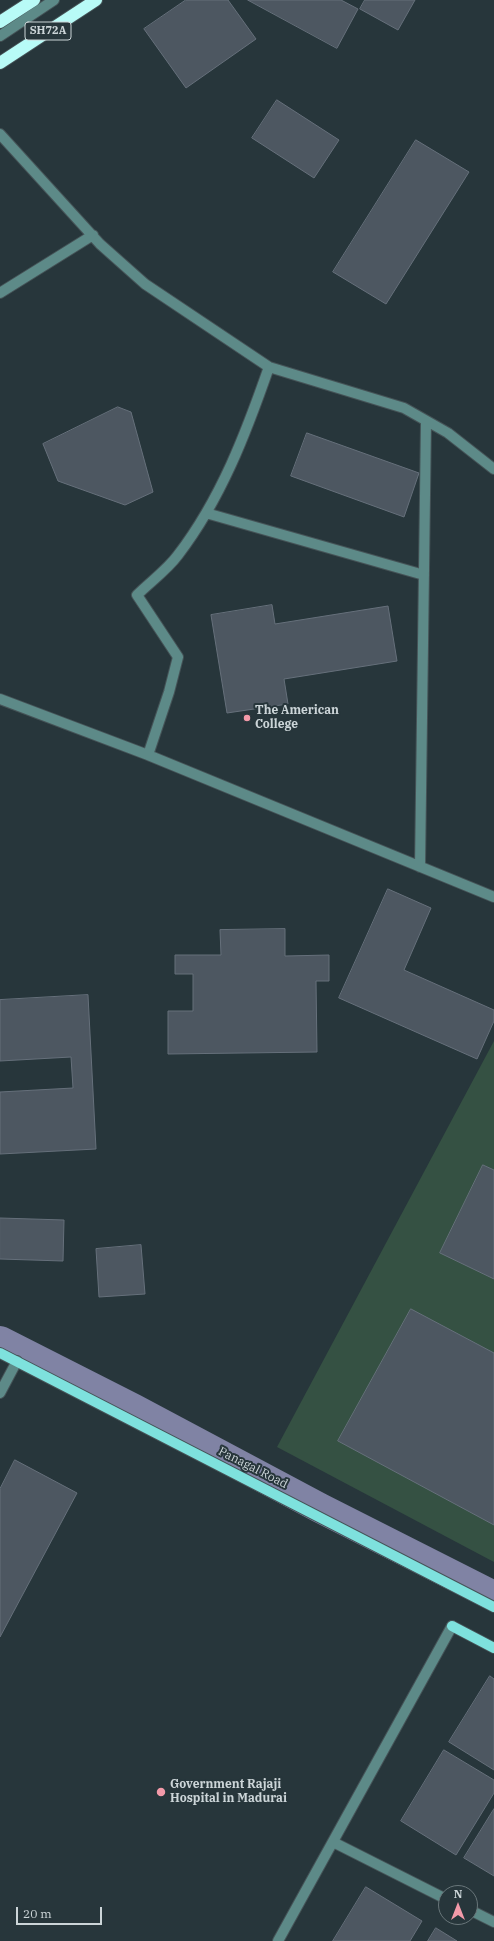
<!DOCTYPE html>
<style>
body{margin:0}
#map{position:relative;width:494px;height:1941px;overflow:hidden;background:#27363b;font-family:"IBM Plex Serif",serif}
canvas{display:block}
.north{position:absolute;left:438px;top:1885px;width:40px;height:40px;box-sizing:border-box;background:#27363b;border:1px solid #69767a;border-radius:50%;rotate:0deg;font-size:11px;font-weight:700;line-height:16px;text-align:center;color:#ccd5d8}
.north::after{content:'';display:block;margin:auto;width:14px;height:18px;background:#f39aa9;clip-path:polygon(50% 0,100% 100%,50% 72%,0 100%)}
.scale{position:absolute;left:16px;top:1907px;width:86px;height:18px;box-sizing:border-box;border:2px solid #ccd5d8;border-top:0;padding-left:5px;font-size:12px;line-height:14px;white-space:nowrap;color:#ccd5d8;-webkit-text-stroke:3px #27363b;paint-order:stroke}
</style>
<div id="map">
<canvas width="494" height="1941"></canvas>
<div class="north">N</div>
<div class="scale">20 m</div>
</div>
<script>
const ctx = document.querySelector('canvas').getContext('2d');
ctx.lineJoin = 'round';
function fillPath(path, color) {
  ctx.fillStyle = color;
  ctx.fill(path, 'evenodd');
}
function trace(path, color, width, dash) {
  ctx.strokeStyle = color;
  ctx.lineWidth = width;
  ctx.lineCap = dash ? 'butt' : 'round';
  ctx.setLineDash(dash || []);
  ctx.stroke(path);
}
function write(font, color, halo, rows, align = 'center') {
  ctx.font = font + ' "IBM Plex Serif",serif';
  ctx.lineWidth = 4;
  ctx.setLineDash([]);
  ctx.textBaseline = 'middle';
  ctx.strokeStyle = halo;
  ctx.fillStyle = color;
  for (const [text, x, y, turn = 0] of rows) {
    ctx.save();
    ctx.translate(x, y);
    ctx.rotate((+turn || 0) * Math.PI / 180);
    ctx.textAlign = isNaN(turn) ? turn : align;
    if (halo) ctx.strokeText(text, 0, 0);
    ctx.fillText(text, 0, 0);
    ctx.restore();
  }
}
fillPath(new Path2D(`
 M 494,1041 L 494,1562 L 277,1447 Z`), '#355143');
trace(new Path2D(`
 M 0,1341 L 134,1409 L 320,1508 L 494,1596`), '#8083a4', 30);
const building = new Path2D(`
 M 186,0 L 228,0 L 256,39 L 186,88 L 144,29 Z
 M 248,0 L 341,0 L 358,9 L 337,48 Z
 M 365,0 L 415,0 L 398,30 L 360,9 Z
 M 277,100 L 339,140 L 314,178 L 252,138 Z
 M 416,140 L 469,172 L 386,304 L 333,272 Z
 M 118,407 L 131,412 L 153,492 L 125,505 L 58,481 L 43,444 Z
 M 307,433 L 419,473 L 404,517 L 291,476 Z
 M 272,605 L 275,624 L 388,606 L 397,661 L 284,679 L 288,704 L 227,713 L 211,615 Z
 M 388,889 L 431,908 L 404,970 L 494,1010 L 494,1021 L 477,1059 L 339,998 Z
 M 285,929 L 285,956 L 329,955 L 329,981 L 316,981 L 317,1052 L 168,1054 L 168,1011 L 193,1011 L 193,974 L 175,974 L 175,955 L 221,955 L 220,930 Z
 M 88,995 L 96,1149 L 0,1154 L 0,1092 L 73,1088 L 71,1057 L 0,1061 L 0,1000 Z
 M 483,1165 L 494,1170 L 494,1279 L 440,1253 Z
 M 0,1218 L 64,1220 L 63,1261 L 0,1259 Z
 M 141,1245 L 145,1294 L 99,1297 L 96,1249 Z
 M 411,1309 L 494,1353 L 494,1525 L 338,1441 Z
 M 15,1460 L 77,1493 L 0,1637 L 0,1489 Z
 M 490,1676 L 494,1679 L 494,1770 L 449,1742 Z
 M 444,1750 L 494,1780 L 494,1793 L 456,1855 L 401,1821 Z
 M 494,1809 L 494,1876 L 464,1858 Z
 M 366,1887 L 422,1921 L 410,1941 L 333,1941 Z
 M 436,1928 L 457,1941 L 428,1941 Z`);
fillPath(building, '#4d5761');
trace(building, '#66707b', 1);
const minor = new Path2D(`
 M 0,36 L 54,0
 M 0,134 L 100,244 L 145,284 L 269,367 L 404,408 L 448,433 L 494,469
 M 0,293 L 93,235
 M 206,513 L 424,575
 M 0,699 L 148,755 L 494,897
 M 148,755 L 169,692 L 178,657 L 137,595 C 150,582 167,570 178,555 C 221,499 246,433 269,367
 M 420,867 L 426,421
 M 0,1393 L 17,1361
 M 333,1842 L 446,1899
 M 470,1910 L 494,1922
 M 278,1941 L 452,1626`);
const major = new Path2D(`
 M 0,1353 L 494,1607
 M 452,1626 L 494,1648`);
const highway = new Path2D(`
 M 0,22 L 34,0
 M 0,63 L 96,0`);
trace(minor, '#455357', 12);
trace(major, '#455357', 12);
trace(highway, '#455357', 14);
trace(minor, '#5d8a88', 10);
trace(major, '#7ee1dd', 10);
trace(highway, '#b8fbf7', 12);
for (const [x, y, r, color] of [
 [247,718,4,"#f39aa9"],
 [161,1792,5,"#f39aa9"]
]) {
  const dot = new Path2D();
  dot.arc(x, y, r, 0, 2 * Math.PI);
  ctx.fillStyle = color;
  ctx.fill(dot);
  trace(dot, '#27363b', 1.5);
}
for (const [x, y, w] of [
 [48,31,46]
]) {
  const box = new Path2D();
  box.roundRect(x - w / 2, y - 9, w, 18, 3);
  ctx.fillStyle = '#27363b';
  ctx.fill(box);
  trace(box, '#ccd5d8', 1);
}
write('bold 11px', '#ccd5d8', null, [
 ["SH72A",48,31]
]);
write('bold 12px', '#ccd5d8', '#27363b', [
 ["The American",255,711],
 ["College",255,725],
 ["Government Rajaji",170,1785],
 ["Hospital in Madurai",170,1799]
], 'left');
write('12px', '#ccd5d8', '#27363b', [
 ["Panagal Road",253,1468,27]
]);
</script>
